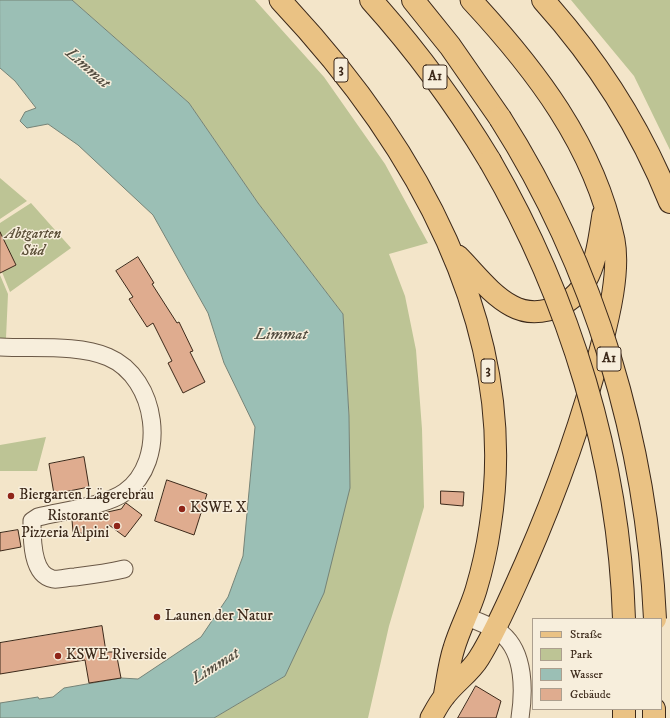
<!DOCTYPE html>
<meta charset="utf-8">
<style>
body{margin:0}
#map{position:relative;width:670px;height:718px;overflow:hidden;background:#f3e5c9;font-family:"IM FELL DW Pica",serif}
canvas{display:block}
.legend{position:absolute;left:532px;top:618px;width:130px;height:92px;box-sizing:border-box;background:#f7eedc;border:1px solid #ac9f8e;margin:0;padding:5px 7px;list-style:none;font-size:12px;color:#3c291a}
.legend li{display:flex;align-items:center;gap:8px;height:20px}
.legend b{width:20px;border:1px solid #ac9f8e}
</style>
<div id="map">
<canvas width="670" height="718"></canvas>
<ul class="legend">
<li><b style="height:5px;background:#eac284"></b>Straße</li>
<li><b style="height:11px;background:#bdc495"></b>Park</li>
<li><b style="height:11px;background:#9bbfb5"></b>Wasser</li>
<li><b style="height:11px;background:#dfac8f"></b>Gebäude</li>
</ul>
</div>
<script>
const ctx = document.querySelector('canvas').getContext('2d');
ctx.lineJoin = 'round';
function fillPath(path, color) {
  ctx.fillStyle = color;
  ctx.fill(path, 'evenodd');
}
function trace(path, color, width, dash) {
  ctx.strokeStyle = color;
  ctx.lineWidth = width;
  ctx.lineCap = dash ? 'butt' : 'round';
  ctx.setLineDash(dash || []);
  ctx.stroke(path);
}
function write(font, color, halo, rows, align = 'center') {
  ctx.font = font + ' "IM FELL DW Pica",serif';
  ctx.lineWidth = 3;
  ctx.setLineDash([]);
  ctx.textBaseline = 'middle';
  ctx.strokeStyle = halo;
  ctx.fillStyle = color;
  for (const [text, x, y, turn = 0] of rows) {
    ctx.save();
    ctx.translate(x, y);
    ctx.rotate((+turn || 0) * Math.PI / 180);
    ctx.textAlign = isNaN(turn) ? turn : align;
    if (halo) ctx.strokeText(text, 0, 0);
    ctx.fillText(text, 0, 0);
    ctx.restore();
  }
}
fillPath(new Path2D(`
 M 72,0 L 255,0 L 324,77 L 385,164 L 428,243 L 389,254 L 405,296 L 416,350 L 422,429 L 424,507 L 389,626 L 368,718 L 214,718 L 285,676 L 350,488 L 349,416 L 343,314 L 258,203 L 189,103 Z
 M 571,0 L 670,0 L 670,150 L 634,76 Z
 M 0,178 L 27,201 L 0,219 Z
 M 31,203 L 71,248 L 10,292 L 2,272 L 16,265 L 6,244 L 0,247 L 0,223 Z
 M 0,275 L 8,294 L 6,338 L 0,338 Z
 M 46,437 L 37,471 L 0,471 L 0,445 Z`), '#bdc495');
const water = new Path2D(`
 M 0,0 L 72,0 L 189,103 L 258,203 L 343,314 L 349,416 L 350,488 L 324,593 L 285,676 L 214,718 L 0,718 L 0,703 L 38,697 L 39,699 L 53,697 L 64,688 L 121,678 L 138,679 L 201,637 L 228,597 L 243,556 L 255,427 L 224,363 L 208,313 L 153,215 L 78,145 L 48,124 L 27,128 L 20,121 L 25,112 L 36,108 L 15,81 L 0,68 Z`);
fillPath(water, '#9bbfb5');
trace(water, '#758377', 1);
const building = new Path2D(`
 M 0,232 L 16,265 L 0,273 Z
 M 138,257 L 154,283 L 152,284 L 177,323 L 179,322 L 193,351 L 190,352 L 205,382 L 183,393 L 168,363 L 172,361 L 153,323 L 147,327 L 129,299 L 133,297 L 116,271 Z
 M 84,457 L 89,487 L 54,494 L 49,464 Z
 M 167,480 L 207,494 L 194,535 L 155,521 Z
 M 441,491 L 464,492 L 463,506 L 441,504 Z
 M 126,503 L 142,515 L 125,537 L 109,525 L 105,536 L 73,532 L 72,520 L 121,509 Z
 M 18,530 L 21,547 L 0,551 L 0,533 Z
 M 102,626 L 106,652 L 116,652 L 121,678 L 89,683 L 85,660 L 0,674 L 0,643 Z
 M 476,686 L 501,701 L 496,718 L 458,718 Z`);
fillPath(building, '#dfac8f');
trace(building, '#3c291a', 1);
const minor = new Path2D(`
 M 0,347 C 34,349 77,344 108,357 C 158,378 168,461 125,492 C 106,506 61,511 38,517 L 32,521 C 32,537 31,575 53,579 C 59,580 68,577 75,577 C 91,575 107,573 124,569
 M 466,616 C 477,622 493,626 502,634 C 525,653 524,692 520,718`);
const major = new Path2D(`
 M 280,0 C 413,141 522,326 490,527 C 487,548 482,570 476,590 C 470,610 460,628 454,648 C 449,663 447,681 444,697
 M 458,256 C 475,273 491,295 512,306 C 523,312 536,313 548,310 C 593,299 597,252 603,214
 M 431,718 C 435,711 439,703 444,697 C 454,683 470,673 479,658 C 497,629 511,595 525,564 C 556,493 582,422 601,347 C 609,316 620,271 614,240 C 594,145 535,69 471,0`);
const highway = new Path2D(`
 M 371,0 C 416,50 455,103 490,161
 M 413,0 L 450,46 L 500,118
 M 543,0 C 597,60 640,127 670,202
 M 624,718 L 624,709
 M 654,718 L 654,709`);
trace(minor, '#6a5846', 19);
trace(major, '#3c291a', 23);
trace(highway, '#3c291a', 24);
trace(minor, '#f7eedc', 17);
trace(major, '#eac284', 21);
trace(highway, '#eac284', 22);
const highwayBridge = new Path2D(`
 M 500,118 C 595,267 647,443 655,619
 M 490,161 C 570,299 619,459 624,619`);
trace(highwayBridge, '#3c291a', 24, []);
trace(highwayBridge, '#eac284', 22);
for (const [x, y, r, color] of [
 [11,496,4,"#8f2418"],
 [182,509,4,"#8f2418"],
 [117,526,4,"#8f2418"],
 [157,617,4,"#8f2418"],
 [58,656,4,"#8f2418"]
]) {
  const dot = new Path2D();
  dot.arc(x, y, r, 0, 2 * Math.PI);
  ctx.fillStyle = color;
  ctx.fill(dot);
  trace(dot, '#f7eedc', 1.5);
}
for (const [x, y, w] of [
 [341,70,14],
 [435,77,24],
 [609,359,24],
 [488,371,14]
]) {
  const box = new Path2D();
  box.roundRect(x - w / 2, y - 12, w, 24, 3);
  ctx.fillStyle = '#f7eedc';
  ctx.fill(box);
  trace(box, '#3c291a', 1);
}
write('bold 14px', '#3c291a', null, [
 ["3",341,70],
 ["A1",435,77],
 ["A1",609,359],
 ["3",488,371]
]);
write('italic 15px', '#5c5039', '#f7eedc', [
 ["Abtgarten",33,235],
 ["Süd",33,252]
]);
write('15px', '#3c291a', '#f7eedc', [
 ["Biergarten Lägerebräu",19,496],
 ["KSWE X",190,509],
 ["Ristorante",109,517,"right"],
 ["Pizzeria Alpini",109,534,"right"],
 ["Launen der Natur",165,617],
 ["KSWE Riverside",66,656]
], 'left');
write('italic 16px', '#544e41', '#f7eedc', [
 ["Limmat",87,69,41],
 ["Limmat",281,336],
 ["Limmat",216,667,-32]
]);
</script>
